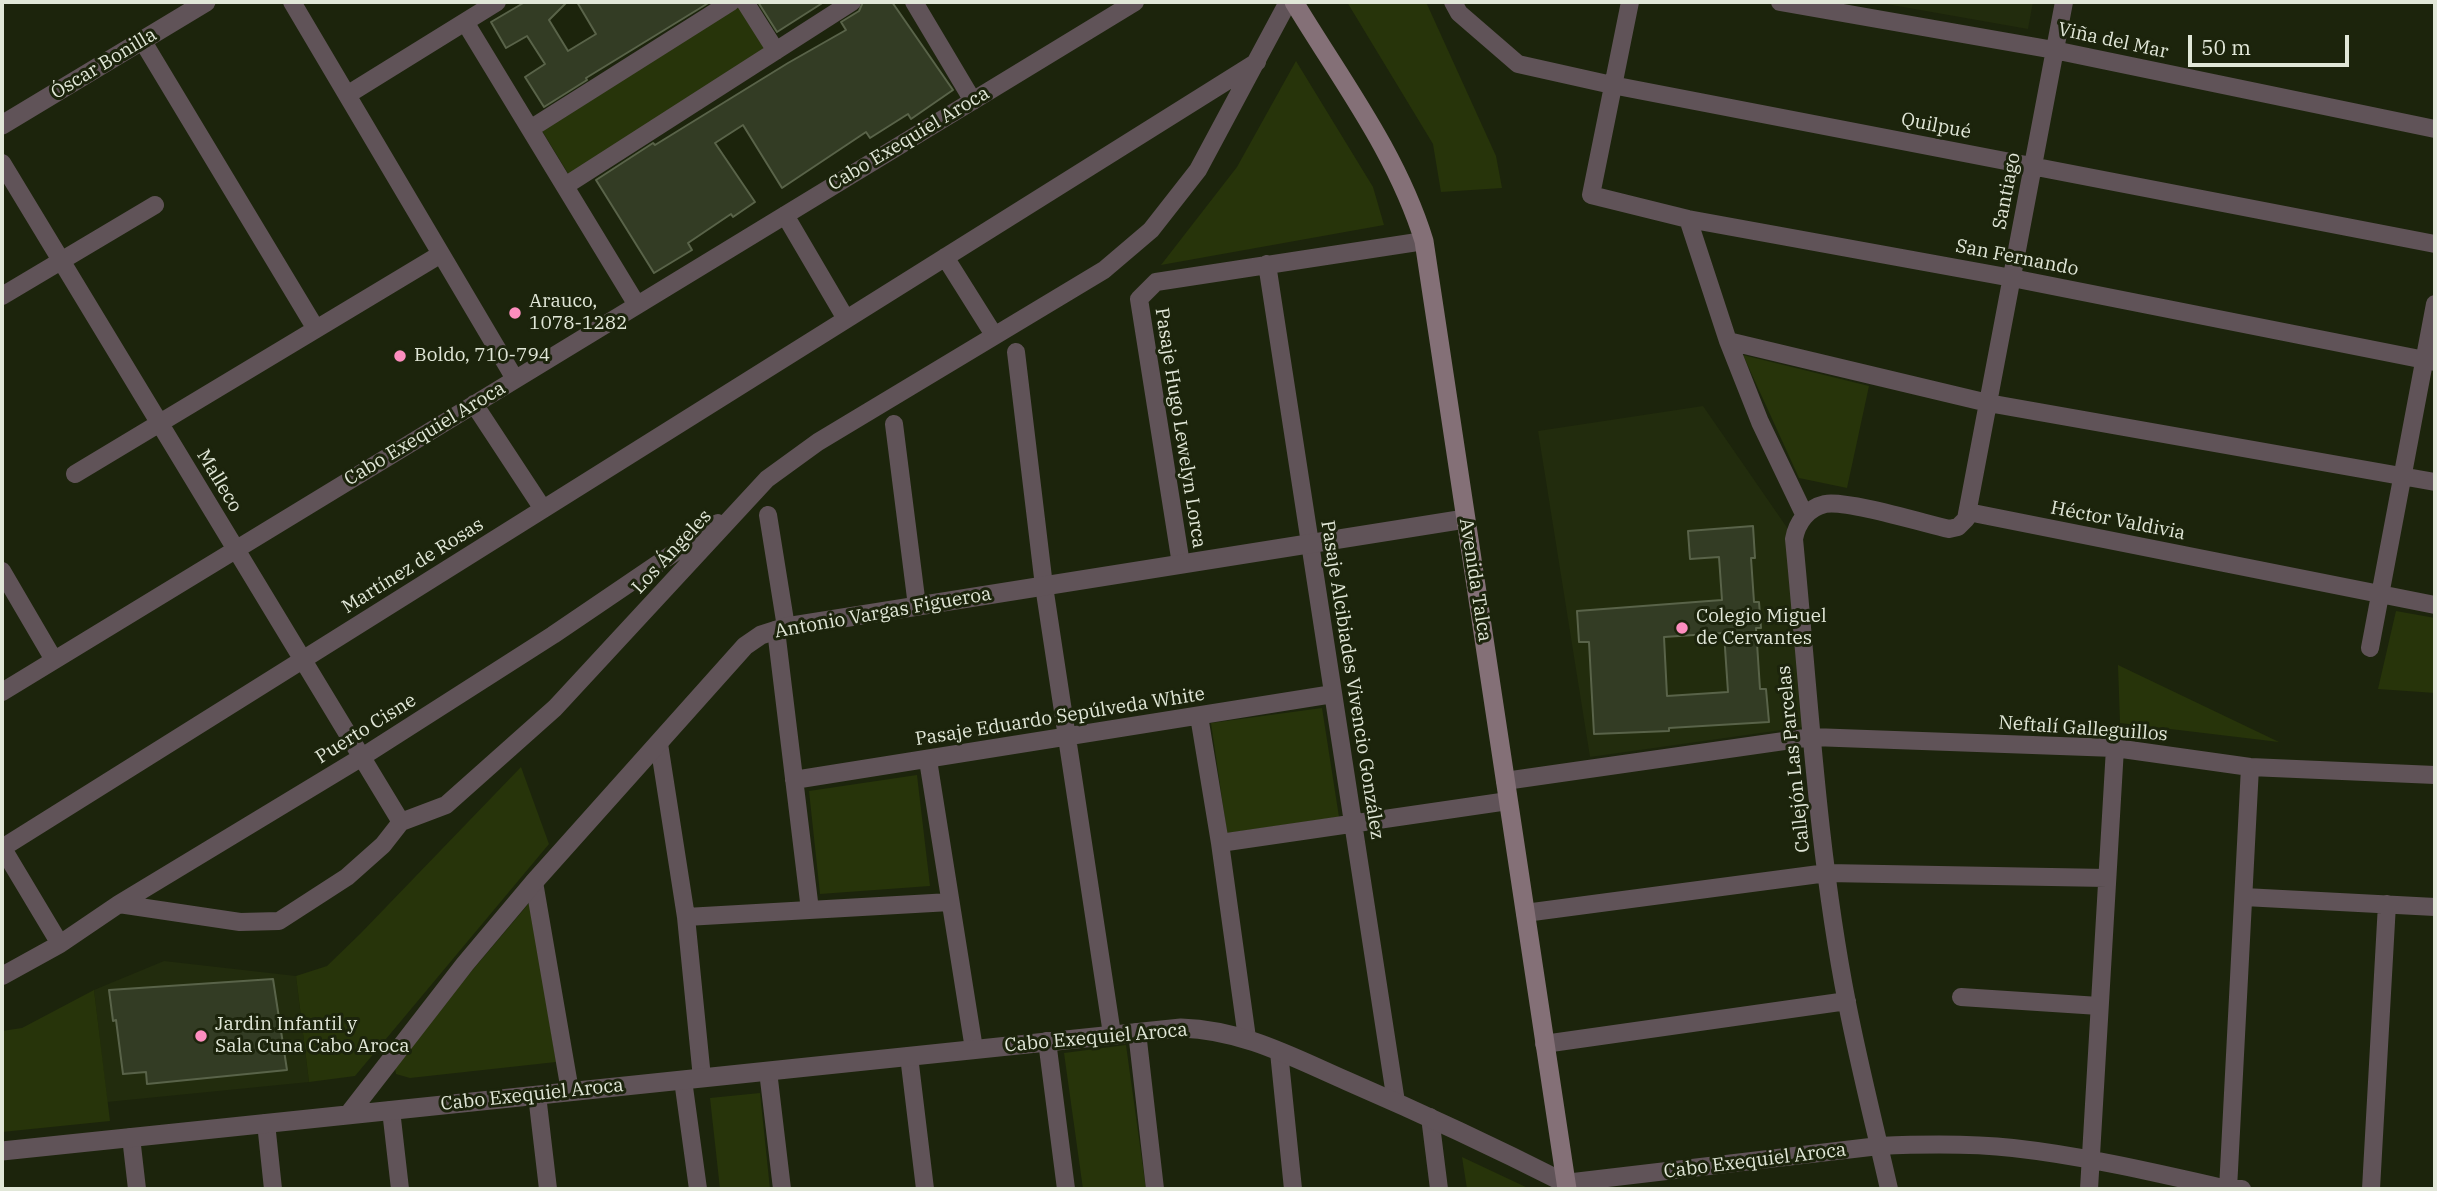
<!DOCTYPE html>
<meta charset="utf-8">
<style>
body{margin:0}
#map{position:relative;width:2437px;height:1191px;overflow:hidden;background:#1c240c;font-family:"IBM Plex Serif",serif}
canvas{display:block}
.frame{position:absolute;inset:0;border:4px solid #e1e7d8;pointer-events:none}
.scale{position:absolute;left:2188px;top:35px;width:161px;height:32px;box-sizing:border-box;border:4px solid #e1e7d8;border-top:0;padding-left:9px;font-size:21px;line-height:24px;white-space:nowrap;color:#e1e7d8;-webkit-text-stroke:5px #1c240c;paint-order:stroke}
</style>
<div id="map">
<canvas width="2437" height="1191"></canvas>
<div class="frame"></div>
<div class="scale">50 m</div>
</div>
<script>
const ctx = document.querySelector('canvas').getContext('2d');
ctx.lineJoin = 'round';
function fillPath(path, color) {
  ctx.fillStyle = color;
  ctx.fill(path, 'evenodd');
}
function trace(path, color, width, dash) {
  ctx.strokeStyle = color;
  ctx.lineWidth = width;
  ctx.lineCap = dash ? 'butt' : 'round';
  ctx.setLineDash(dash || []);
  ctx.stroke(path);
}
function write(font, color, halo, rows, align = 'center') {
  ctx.font = font + ' "IBM Plex Serif",serif';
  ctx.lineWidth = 6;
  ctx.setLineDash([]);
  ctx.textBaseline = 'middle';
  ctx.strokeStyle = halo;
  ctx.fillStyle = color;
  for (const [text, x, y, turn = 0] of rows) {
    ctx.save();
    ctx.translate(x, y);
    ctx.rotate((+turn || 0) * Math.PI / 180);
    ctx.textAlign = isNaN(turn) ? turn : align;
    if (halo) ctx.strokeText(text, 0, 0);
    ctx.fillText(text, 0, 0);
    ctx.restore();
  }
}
fillPath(new Path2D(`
 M 1875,2 L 2033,2 L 2028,29 Z
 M 1703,406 L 1788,529 L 1803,727 L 1590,757 L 1538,431 Z
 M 164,961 L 296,976 L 309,1082 L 107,1102 L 94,990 Z`), '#222c0d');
fillPath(new Path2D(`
 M 1347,2 L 1426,2 L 1496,156 L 1502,188 L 1441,192 L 1433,144 Z
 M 740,5 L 769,52 L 569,175 L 541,129 Z
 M 1296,61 L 1373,187 L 1384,225 L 1161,265 L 1237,167 Z
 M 1743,355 L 1869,386 L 1847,488 L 1799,478 Z
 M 2396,611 L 2435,618 L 2435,693 L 2378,689 Z
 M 2118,665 L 2279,742 L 2120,723 Z
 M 1322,708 L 1339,817 L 1227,833 L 1211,723 Z
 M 521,767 L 549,844 L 355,1076 L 309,1082 L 296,976 L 327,966 L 361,933 Z
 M 917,775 L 930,886 L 820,894 L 809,791 Z
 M 530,902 L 556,1062 L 410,1078 L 396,1074 L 394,1063 Z
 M 94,990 L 110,1121 L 2,1132 L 2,1031 L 22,1028 Z
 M 1126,1045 L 1146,1189 L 1083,1189 L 1064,1053 Z
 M 760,1093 L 770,1189 L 720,1189 L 710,1098 Z
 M 1462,1157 L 1530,1189 L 1467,1189 Z`), '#27340a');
const building = new Path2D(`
 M 525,2 L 567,2 L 549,20 L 568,51 L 596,34 L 577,2 L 710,2 L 586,78 L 587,80 L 544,107 L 525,77 L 545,64 L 527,36 L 506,48 L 491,22 Z
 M 758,2 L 824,2 L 777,32 Z
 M 863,2 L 892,2 L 953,90 L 911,119 L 908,114 L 870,138 L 866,132 L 782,188 L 743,125 L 715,143 L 755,202 L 733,217 L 731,214 L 688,243 L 692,250 L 654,273 L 596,180 L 653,143 L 655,145 L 788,63 L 846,30 L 841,22 L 859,11 Z
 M 1753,526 L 1755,558 L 1751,558 L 1754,602 L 1759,602 L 1761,628 L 1756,628 L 1760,689 L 1766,689 L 1769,722 L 1669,728 L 1669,731 L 1594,734 L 1589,642 L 1579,642 L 1577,611 L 1722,600 L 1719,557 L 1690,559 L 1688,531 ZM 1724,633 L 1728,692 L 1667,696 L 1664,637 Z
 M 273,979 L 287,1070 L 147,1084 L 146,1072 L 123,1074 L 116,1020 L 113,1021 L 109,990 Z`);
fillPath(building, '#333c24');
trace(building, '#596349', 2);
trace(new Path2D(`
 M 292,2 L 515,379
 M 745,2 L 776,51
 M 914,2 L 973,101
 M 1453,2 L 1459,13 L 1518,64 L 1612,85 L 2435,244
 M 1630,2 L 1591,195 L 1688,219 L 2012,278 L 2435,362
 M 1780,2 L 2054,50 L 2435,129
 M 465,22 L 637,305
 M 142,40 L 316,329
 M 347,95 L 497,2
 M 530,129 L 731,2
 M 2,163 L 401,822
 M 565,186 L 852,2
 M 785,215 L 846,319
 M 1688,219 L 1728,341 L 1760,422 L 1805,516
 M 945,257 L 994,335
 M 1267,264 L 1396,1102
 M 2,296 L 155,205
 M 1728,341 L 1988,403 L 2435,482
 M 1016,352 L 1044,586 L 1112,1034
 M 474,404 L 543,509
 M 894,424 L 917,606
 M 75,474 L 441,254
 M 1968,512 L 2435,605
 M 768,515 L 786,627
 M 1181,564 L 1139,299 L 1156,282 L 1424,241
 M 2,571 L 54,660
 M 776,630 L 810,910
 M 2370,648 L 2435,304
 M 2,692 L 1135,2
 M 1199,716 L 1220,843 L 1247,1038
 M 659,744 L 686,917 L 702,1078
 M 928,760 L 974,1049
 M 794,780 L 1333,694
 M 1505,781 L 1812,737 L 2115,748 L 2250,767 L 2435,775
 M 401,822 L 446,805 L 555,708 L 767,479 L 818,442 L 1104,270 L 1151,230 L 1198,170 L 1288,2
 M 1220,843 L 1508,801
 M 2,847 L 60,944
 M 2,848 L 1257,62
 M 534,882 L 570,1091
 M 2244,897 L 2435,907
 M 119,904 L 240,922 L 279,921 L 347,877 L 383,845 L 401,822
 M 1525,913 L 1827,873 L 2107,878
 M 686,917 L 950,902
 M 2,976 L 60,944 L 119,904 L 362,757 L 553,635 L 718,523
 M 1961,997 L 2099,1006
 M 1137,1032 L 1155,1189
 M 1047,1041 L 1066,1189
 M 1544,1044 L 1847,1001
 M 1279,1052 L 1293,1189
 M 909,1056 L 925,1189
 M 768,1071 L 782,1189
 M 683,1080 L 698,1189
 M 537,1095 L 548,1189
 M 391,1110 L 400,1189
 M 1430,1117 L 1439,1189
 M 266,1123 L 273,1189
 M 131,1137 L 137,1189
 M 1565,1183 L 1879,1146 C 1924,1144 1968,1143 2013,1148 C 2085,1156 2157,1173 2228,1189 L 2242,1189
 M 1889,1189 C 1875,1127 1859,1065 1847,1003 C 1817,850 1809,693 1794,539 C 1797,522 1808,508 1825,504 C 1847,500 1923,523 1949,529 L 1958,527 L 1966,519 L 2064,2
 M 2089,1189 L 2115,748
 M 2228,1189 L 2250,767
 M 2371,1189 L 2387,904`), '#605358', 18);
trace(new Path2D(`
 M 2,125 L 206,2
 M 348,1115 L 465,964 L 534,882 L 745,646 L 761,635 L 786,627 L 1465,519
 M 2,1151 L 1181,1028 C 1243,1030 1292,1057 1347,1081 C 1421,1113 1494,1147 1565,1183`), '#605358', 19);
trace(new Path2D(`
 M 1294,2 C 1341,80 1397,153 1424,241 L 1567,1189`), '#847077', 19);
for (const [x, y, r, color] of [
 [515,313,7,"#fd8ebf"],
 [400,356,7,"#fd8ebf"],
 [1682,628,7,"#fd8ebf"],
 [201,1036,7,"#fd8ebf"]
]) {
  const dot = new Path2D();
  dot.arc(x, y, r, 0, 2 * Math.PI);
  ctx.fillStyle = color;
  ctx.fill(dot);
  trace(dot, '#1c240c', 2.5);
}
write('19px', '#e1e7d8', '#1c240c', [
 ["Viña del Mar",2113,41,12],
 ["Óscar Bonilla",104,64,-31],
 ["Quilpué",1936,126,11],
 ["Cabo Exequiel Aroca",909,139,-31],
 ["Santiago",2007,191,-79],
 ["San Fernando",2017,258,11],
 ["Pasaje Hugo Lewelyn Lorca",1180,428,81],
 ["Cabo Exequiel Aroca",425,434,-31],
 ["Malleco",219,481,59],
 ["Héctor Valdivia",2118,521,11],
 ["Los Ángeles",672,552,-47],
 ["Martínez de Rosas",413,566,-32],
 ["Avenida Talca",1475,580,81],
 ["Antonio Vargas Figueroa",883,613,-10],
 ["Pasaje Alcibiades Vivencio González",1352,680,81],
 ["Pasaje Eduardo Sepúlveda White",1060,717,-9],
 ["Puerto Cisne",366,729,-32],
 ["Neftalí Galleguillos",2083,729,4],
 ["Callejón Las Parcelas",1794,759,-96],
 ["Cabo Exequiel Aroca",1096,1038,-5],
 ["Cabo Exequiel Aroca",532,1095,-6],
 ["Cabo Exequiel Aroca",1755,1161,-7]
]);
write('19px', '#e1e7d8', '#1c240c', [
 ["Arauco,",529,302],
 ["1078-1282",529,324],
 ["Boldo, 710-794",414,356],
 ["Colegio Miguel",1696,617],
 ["de Cervantes",1696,639],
 ["Jardin Infantil y",215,1025],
 ["Sala Cuna Cabo Aroca",215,1047]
], 'left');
</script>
